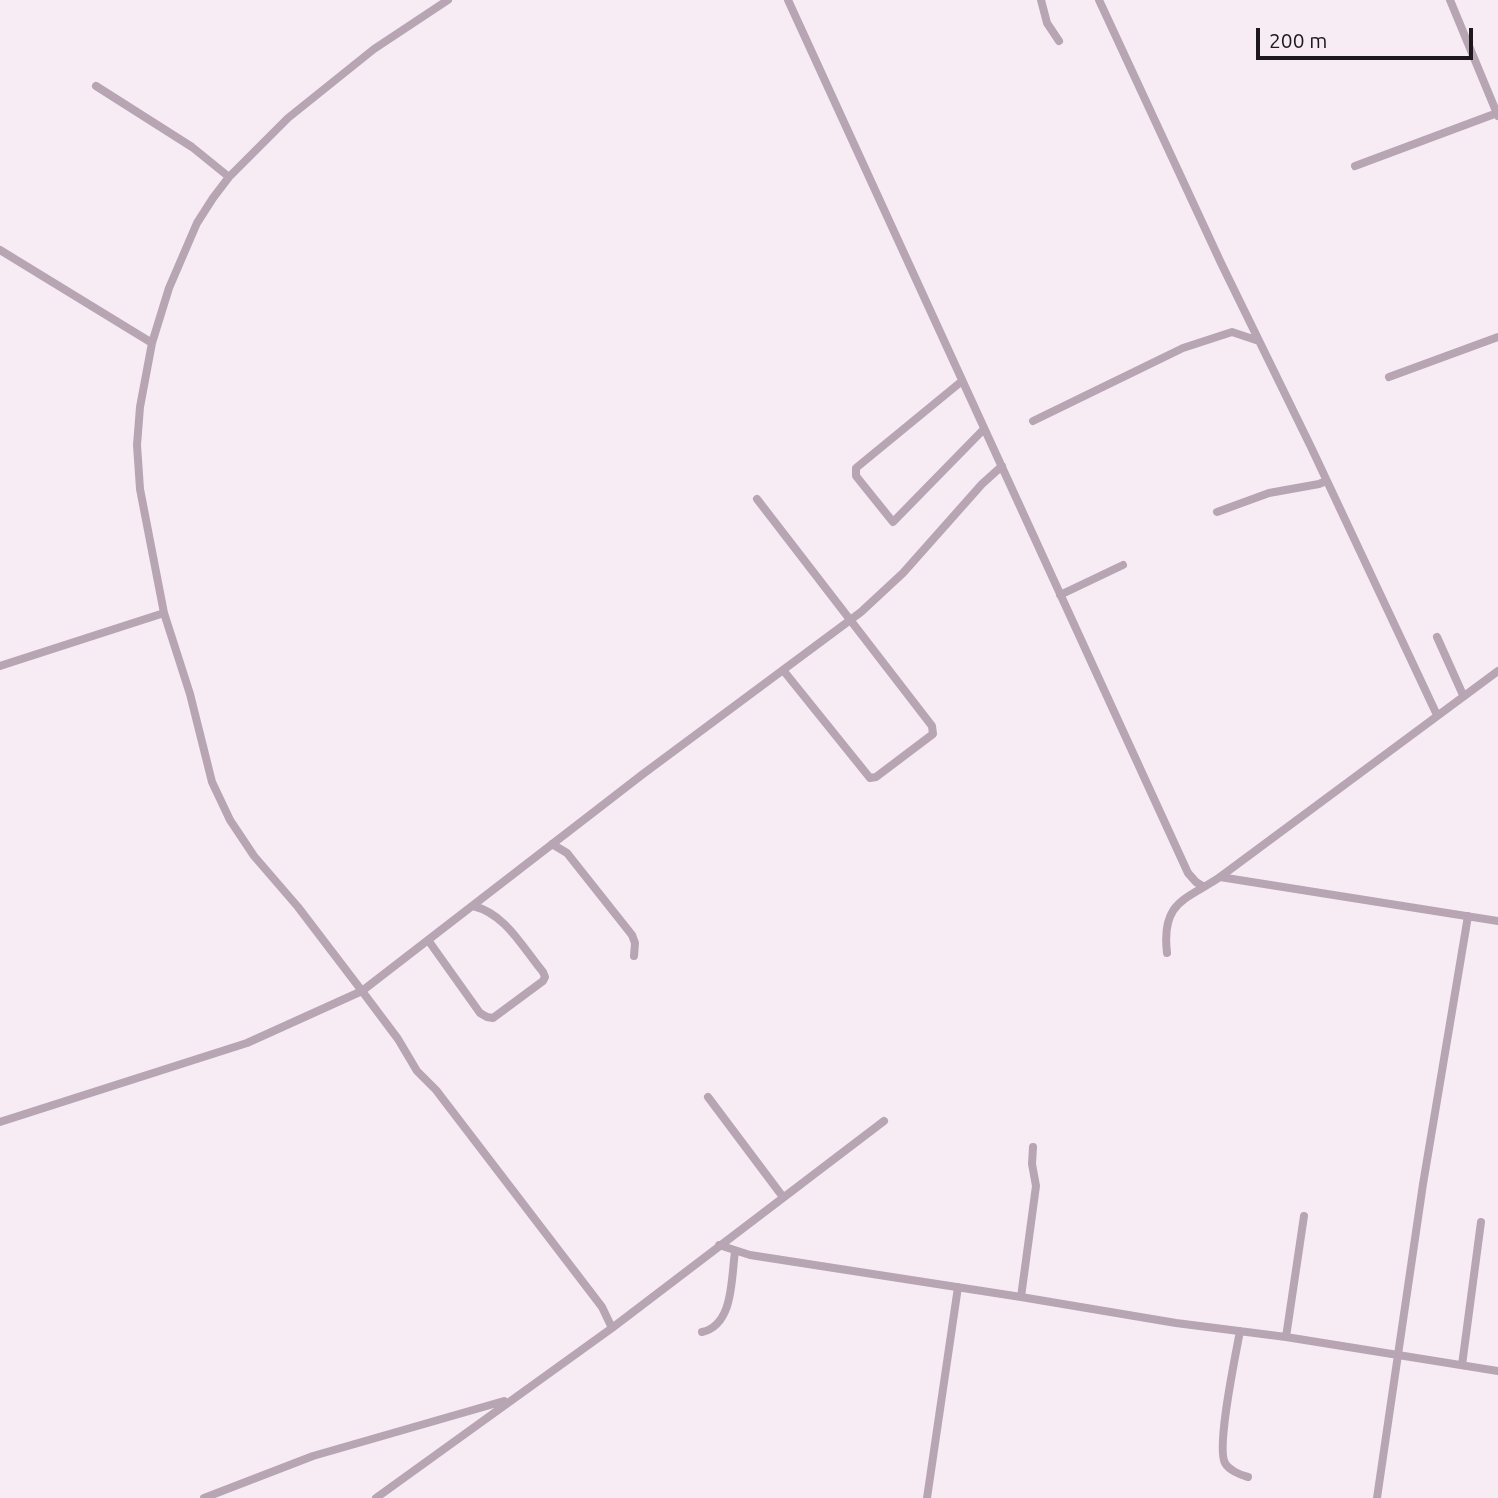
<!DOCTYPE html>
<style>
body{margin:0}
#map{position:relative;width:1498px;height:1498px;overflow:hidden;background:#f7ecf4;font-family:Ubuntu,sans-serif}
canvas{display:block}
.scale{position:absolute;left:1256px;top:28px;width:217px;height:32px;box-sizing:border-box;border:4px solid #1c181b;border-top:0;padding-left:9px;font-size:21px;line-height:24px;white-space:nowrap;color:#1c181b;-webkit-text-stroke:5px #f7ecf4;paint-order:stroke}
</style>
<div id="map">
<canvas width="1498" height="1498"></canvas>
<div class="scale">200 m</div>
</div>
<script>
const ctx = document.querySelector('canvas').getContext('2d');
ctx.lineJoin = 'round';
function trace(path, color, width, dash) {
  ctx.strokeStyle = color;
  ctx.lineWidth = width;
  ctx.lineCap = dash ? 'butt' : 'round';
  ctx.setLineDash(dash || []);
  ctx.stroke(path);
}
trace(new Path2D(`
 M 448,0 L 374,49 L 288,118 L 229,177 L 213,198 L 197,223 L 169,288 L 152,343 L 140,407 L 137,445 L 140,489 L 164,613 L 190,694 L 212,782 L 230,820 L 254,856 L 298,907 L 362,991 L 398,1039 L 417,1071 L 436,1090 L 602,1307 L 612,1328
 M 788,0 L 1188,873 L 1196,882 L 1204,887
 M 1041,0 L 1047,23 L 1059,41
 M 1099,0 L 1221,263 L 1311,447 L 1437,715
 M 1450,0 L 1498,116
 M 96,86 L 192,147 L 229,177
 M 1355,166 L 1497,113
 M 0,250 L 152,343
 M 1389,377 L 1498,337
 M 962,381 L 856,468 L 856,476 L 893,522 L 984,429
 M 1033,421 L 1183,348 L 1232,332 L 1259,341
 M 757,499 L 932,726 L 933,734 L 876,777 L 870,778 L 783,670
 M 1217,512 L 1269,493 L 1319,484 L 1326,481
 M 1060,595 L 1123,565
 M 1437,637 L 1463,695
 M 0,666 L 164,613
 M 552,844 L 567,853 L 632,935 L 635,943 L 634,956
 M 1220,877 L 1498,921
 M 428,940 L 480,1013 L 487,1017 L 493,1018 L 543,981 L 545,977 L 543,972 C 522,947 506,914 473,906
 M 1167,953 C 1161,901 1186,900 1220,877 L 1498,671
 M 708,1097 L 783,1197
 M 0,1122 L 247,1043 L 362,991 L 643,774 L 861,612 L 903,573 L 982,484 L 1002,466
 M 719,1245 L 750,1255 L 1021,1297 L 1176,1323 L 1286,1337 L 1498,1371
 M 1021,1297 L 1036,1186 L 1032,1164 L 1033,1147
 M 1240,1331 C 1236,1353 1216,1447 1225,1463 C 1229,1470 1240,1475 1248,1477
 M 702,1332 C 734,1325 731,1278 735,1252
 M 1286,1337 L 1304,1216
 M 1462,1365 L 1481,1222
 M 204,1498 L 313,1456 L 504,1401
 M 376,1498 L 612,1328 L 884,1121
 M 927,1498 L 958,1287
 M 1377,1498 L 1423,1184 L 1468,916`), '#b7a5b3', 8);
</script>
